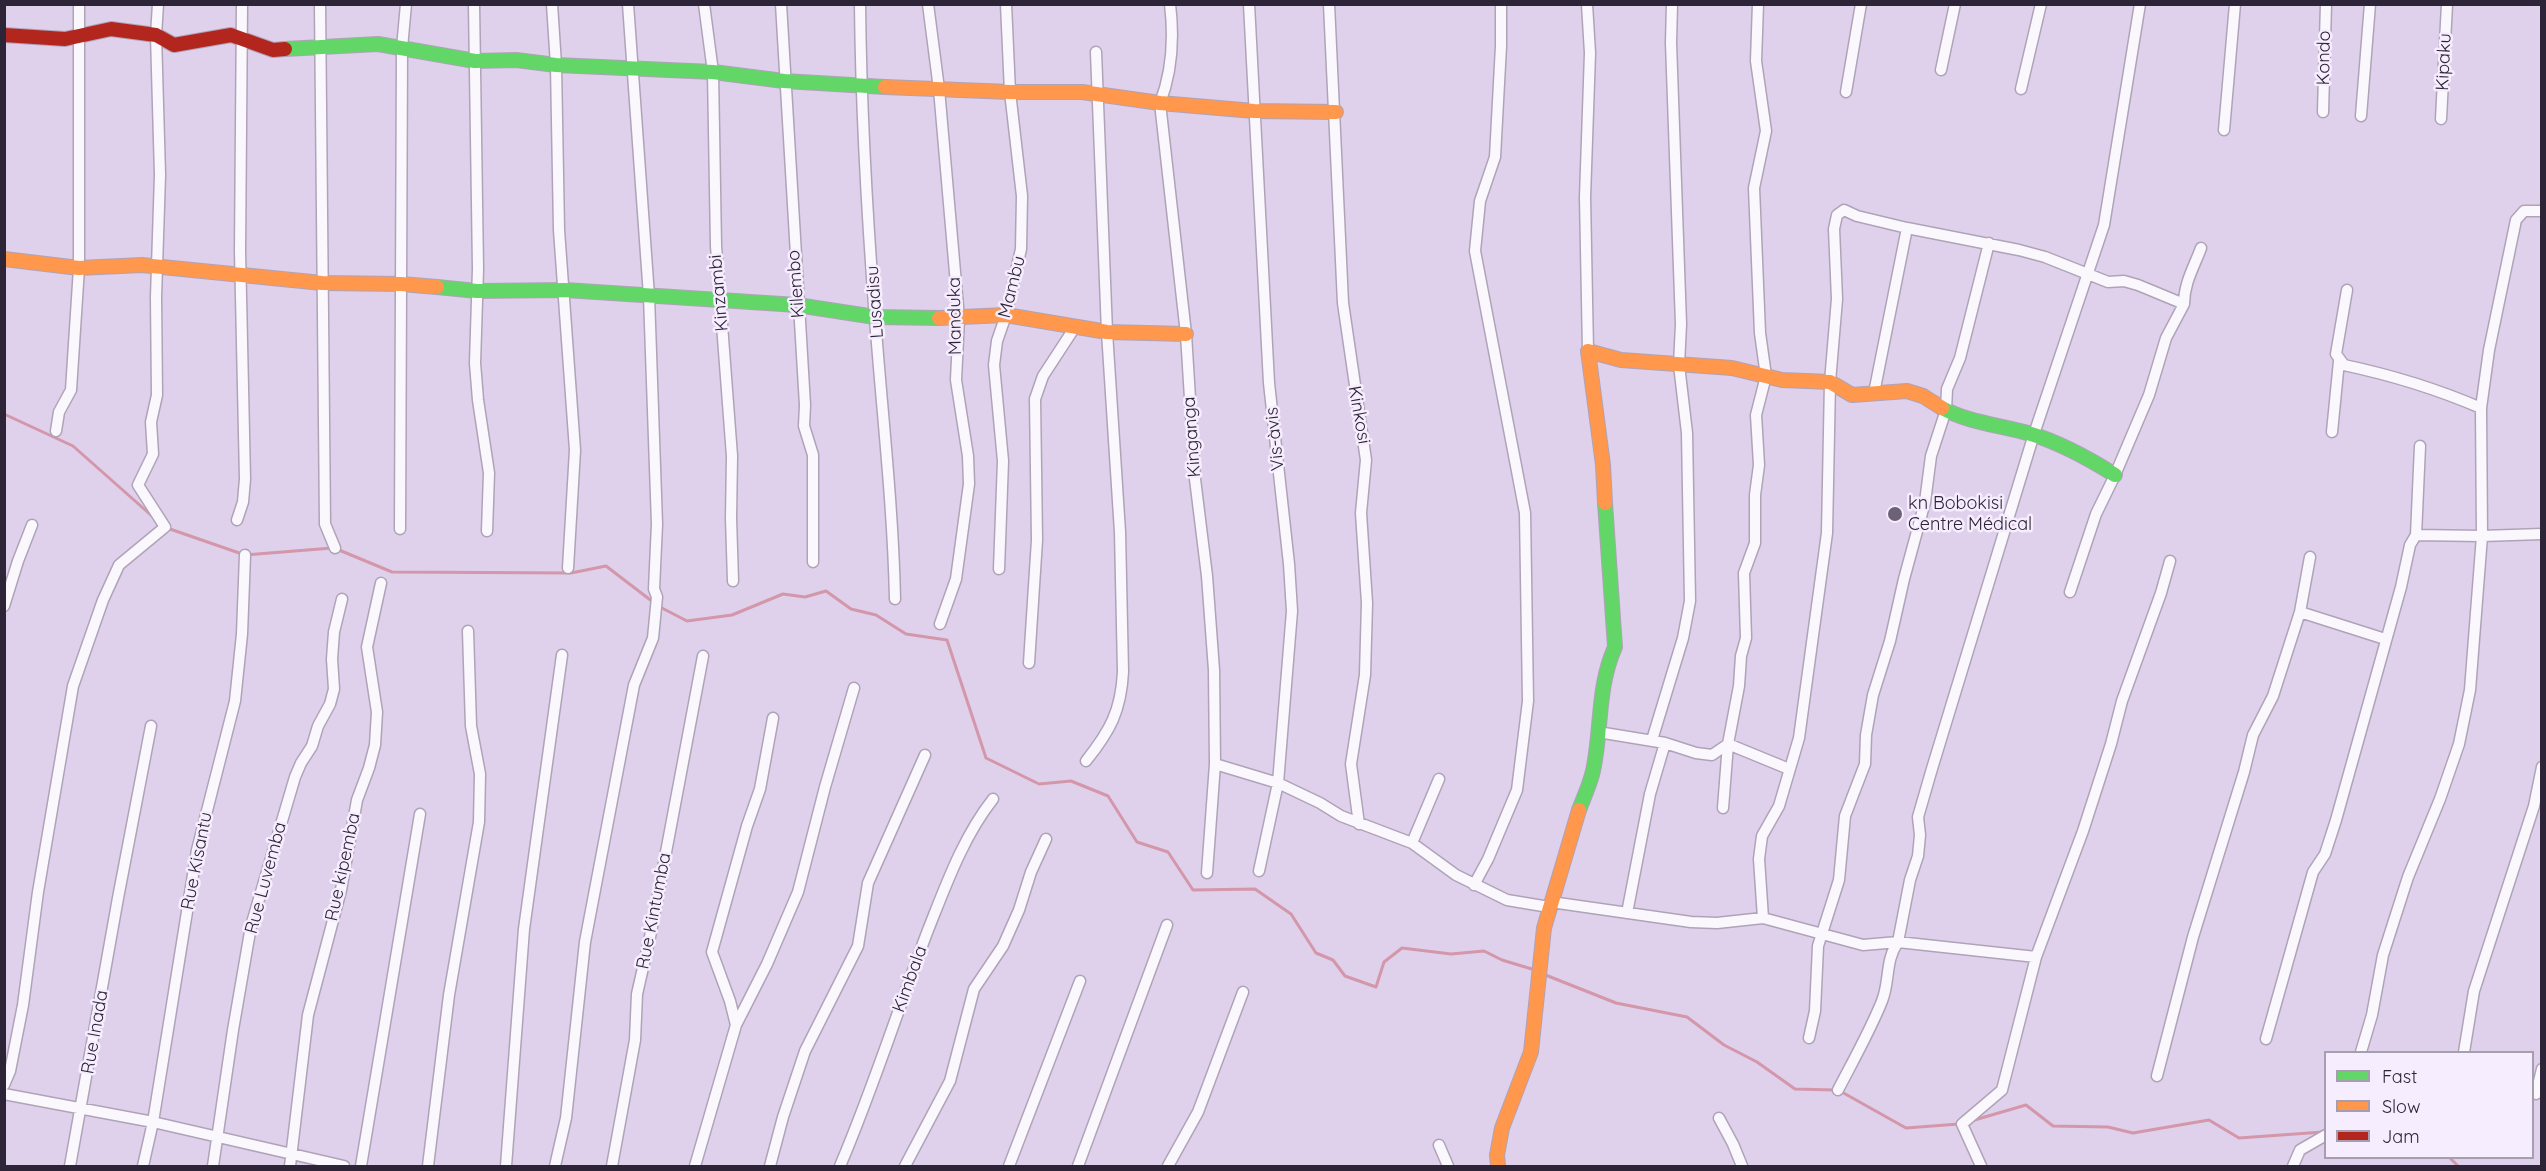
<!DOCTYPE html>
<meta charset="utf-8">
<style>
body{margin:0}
#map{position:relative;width:2546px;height:1171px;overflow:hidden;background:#dfd1ec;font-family:Quicksand,sans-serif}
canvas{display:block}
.frame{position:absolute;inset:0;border:6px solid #2e2437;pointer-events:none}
.legend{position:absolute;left:2324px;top:1051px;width:210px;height:108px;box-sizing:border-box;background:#f6eefe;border:2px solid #a69dae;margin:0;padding:8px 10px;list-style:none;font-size:18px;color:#2e2437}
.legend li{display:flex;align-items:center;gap:12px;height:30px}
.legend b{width:30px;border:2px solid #a69dae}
</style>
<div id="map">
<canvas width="2546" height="1171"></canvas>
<div class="frame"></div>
<ul class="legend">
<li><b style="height:8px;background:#63d668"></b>Fast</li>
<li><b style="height:8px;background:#ff974d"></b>Slow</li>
<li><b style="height:8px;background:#b3261e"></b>Jam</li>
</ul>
</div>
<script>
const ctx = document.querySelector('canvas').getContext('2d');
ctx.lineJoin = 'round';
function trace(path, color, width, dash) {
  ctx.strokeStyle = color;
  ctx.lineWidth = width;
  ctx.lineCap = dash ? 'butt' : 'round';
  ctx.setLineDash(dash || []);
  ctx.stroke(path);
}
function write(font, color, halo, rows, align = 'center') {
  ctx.font = font + ' Quicksand,sans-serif';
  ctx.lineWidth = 5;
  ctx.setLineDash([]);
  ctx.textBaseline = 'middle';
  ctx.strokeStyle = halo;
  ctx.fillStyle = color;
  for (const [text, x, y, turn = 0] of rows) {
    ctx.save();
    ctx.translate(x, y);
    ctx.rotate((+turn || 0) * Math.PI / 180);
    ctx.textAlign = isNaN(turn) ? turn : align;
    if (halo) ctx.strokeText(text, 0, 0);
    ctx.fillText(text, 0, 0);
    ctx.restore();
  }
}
trace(new Path2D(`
 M 4,414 L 73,446 L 152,516
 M 167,528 L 245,555 L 332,548
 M 339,550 L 392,572 L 571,573 L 606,566 L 653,602
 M 658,606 L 687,621 L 732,615 L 783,594 L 805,597 L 826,591 L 851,609 L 876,615 L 906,634 L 947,640 L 986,758 L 1039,784 L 1071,781 L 1108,796 L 1137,842 L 1168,852 L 1193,890 L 1255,889 L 1291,914 L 1316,953 L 1333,960 L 1345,976 L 1376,987 L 1384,962 L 1402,948 L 1451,954 L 1484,951 L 1502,960 L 1535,970
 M 1543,974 L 1616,1003 L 1687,1017 L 1724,1045 L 1757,1062 L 1795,1089 L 1834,1090
 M 1840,1091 L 1906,1128 L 1959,1124
 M 1971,1121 L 2026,1105 L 2053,1126 L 2108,1127 L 2133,1133 L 2209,1120 L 2239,1138 L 2323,1132
 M 2450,1158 L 2458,1166`), '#d397a9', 3);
const street = new Path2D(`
 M 320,4 L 325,524 L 335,548
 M 474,4 L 478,269 L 475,363 L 478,400 L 489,473 L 487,531
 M 552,4 L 556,65 L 559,230 L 575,450 L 568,568
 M 704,4 L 713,72 L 716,246 L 732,456 L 731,518 L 733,581
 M 781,4 L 805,405 L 804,426 L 813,455 L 813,562
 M 860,4 C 861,109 867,214 875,318 C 882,412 893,505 895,599
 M 928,4 L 939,89 L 959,318 L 956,380 L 968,456 L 969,484 L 956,579 L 940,624
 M 1170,4 C 1174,37 1172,72 1160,103 L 1186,334 L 1195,479 L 1207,576 L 1214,670 L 1215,764 L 1207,873
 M 1249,4 L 1269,383 L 1289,564 L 1292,611 L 1278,783 L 1259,871
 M 1329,4 L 1343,303 L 1366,460 L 1361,513 L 1367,603 L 1365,675 L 1351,764 L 1359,824
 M 1587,4 L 1590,53 L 1585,197 L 1588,351
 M 1941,70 L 1955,4
 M 2021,89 L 2041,4
 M 1846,92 L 1861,4
 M 2323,112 L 2326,4
 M 2361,116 L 2370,4
 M 2441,119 L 2447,4
 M 2224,130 L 2235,4
 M 2347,290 L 2336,354 L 2344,365 C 2391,375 2437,389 2481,408
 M 1874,393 L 1907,228
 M 56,431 L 59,412 L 71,390 L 79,268 L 79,4
 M 2332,432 L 2339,361
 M 237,520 L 243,502 L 245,479 L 240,251 L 242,4
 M 400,529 L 402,48 L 406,4
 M 2416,535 L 2482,536 L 2542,534
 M 999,569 L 1003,461 L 994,365 L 997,341 L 1006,315 L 1021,249 L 1022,196 L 1010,92 L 1006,4
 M 2070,592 L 2096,514 L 2115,475 L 2149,395 L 2166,338 L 2184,304
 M 4,606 L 18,561 L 32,525
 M 2300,612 L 2385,639
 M 1029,663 L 1037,540 L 1035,399 L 1043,376 L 1075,327
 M 1598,732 L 1665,743 L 1696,753 L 1712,755 L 1728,744 L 1789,769
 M 1652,740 L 1683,638 L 1690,601 L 1687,433 L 1679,365 L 1681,324 L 1671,43 L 1672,4
 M 1086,761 C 1110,731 1121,711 1123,672 L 1120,532 L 1107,332 L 1096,52
 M 1215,764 L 1278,783 L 1320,803 L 1341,816 L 1412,843 L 1456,875 L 1507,900 L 1549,907
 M 1723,808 L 1728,744 L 1739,686 L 1741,656 L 1746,638 L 1744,573 L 1755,543 L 1755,495 L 1759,465 L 1756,415 L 1766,376 L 1760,333 L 1754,188 L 1766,131 L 1756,61 L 1758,4
 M 1412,843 L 1439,779
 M 1474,885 L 1488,859 L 1517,790 L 1528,701 L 1525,513 L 1475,251 L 1480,201 L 1495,157 L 1501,46 L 1501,4
 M 1551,902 L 1691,922 L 1717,923 L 1763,918 L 1863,945 L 1898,942 L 2036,957
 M 1627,913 L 1650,794 L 1665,743
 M 1763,918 L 1759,859 L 1762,836 L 1779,806 L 1799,738 L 1827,533 L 1830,382 L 1837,299 L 1834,229 L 1837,215 L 1844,210 L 1857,216 L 1907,228 L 2019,250 L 2045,257 L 2108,282 L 2124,281 L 2138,285 L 2184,304 C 2184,283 2194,267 2201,248
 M 736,1025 L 767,964 L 798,892 L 825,787 L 854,688
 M 1809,1038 L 1815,1011 L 1818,946 L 1839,880 L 1845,816 L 1865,764 L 1866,735 L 1873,695 L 1890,641 L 1904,579 L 1925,502 L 1931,456 L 1946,410 L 1947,389 L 1960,358 L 1989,243
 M 2266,1039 L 2313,872 L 2325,854 L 2336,820 L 2401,587 L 2410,545 L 2416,535 L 2420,446
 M 2361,1052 L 2372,1015 L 2383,955 L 2408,877 L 2440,799 L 2459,744 L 2470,690 L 2482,536 L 2481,408 L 2489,350 L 2516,220 L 2524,211 L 2542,211
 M 2464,1052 L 2474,991 L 2534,806 L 2542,767
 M 2157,1076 L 2193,937 L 2244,772 L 2253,735 L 2273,696 L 2300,612 L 2310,557
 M 4,1085 L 10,1071 L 23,1005 L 38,892 L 73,686 L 103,600 L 119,565 L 165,527 L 138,485 L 153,454 L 151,422 L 157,395 L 156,297 L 160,175 L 156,35 L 158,4
 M 1838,1090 C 1853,1061 1870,1031 1882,1001 C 1890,981 1885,960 1898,942 L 1910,880 L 1918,856 L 1920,835 L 1918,817 L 1931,772 L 2034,434 L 2104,225 L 2140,4
 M 4,1094 L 153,1122 L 344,1166
 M 2536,1094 L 2542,1069
 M 1719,1118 L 1733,1144 L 1742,1166
 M 1439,1145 L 1448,1166
 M 70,1166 L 118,898 L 151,726
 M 143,1166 L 153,1122 L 197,850 L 235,701 L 242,634 L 245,555
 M 213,1166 L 233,1030 L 251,926 L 295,777 L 301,763 L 312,746 L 318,726 L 330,704 L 334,689 L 332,659 L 334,632 L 342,599
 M 290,1166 L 308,1015 L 341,890 L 357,800 L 369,768 L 375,745 L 377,712 L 367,647 L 381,583
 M 361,1166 L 420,814
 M 428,1166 L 449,995 L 479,822 L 480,774 L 471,726 L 468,631
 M 506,1166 L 524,929 L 562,655
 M 555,1166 L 566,1118 L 585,942 L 634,685 L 653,638 L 657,597 L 654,589 L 657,524 L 649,296 L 628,4
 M 612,1166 L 635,1040 L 637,994 L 650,937 L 703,656
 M 695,1166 L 736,1025 L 730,1001 L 712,952 L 747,826 L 760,789 L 773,718
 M 770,1166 L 783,1117 L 805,1051 L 858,946 L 868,883 L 925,755
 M 840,1166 C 873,1089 898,1009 928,930 C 946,885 963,837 993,799
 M 905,1166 L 950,1081 L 974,989 L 1003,946 L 1019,910 L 1031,872 L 1046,839
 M 1009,1166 L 1080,981
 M 1078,1166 L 1167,925
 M 1168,1166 L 1198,1112 L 1243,992
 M 1981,1166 L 1962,1124 L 2002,1090 L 2036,957 L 2083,831 L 2111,744 L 2122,701 L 2161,593 L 2170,561
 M 2293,1166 L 2300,1150 L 2326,1135`);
const fast = new Path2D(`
 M 285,49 L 378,44 L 475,61 L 516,60 L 556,65 L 713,72 L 784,81 L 885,87
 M 437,287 L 477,291 L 565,290 L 797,305 L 875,317 L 939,318
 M 1942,408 C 1969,423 2001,425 2031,434 C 2061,443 2088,458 2115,475
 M 1579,810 C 1584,797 1590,784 1593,771 C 1602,729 1597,687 1615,647 L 1605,503`);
const slow = new Path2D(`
 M 885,87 L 1010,92 L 1082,92 L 1160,103 L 1254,111 L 1336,112
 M 4,259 L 79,268 L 142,265 L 322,283 L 401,284 L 437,287
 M 939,318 L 1006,315 L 1107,332 L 1186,334
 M 1605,503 L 1603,465 L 1588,351 L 1621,360 L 1732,368 L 1782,380 L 1830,382 L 1852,395 L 1907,391 L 1923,396 L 1942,408
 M 1498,1166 L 1497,1155 L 1502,1128 L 1531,1052 L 1544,928 L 1579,810`);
const jam = new Path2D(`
 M 4,35 L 65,39 L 111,29 L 156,35 L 174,45 L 231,35 L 273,50 L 285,49`);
trace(street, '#afa3b8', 13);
trace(fast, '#afa3b8', 16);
trace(slow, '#afa3b8', 16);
trace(jam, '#afa3b8', 16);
trace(street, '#faf8fc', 10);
trace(fast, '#63d668', 14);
trace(slow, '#ff974d', 14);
trace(jam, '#b3261e', 14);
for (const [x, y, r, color] of [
 [1895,514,8,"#6c6176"]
]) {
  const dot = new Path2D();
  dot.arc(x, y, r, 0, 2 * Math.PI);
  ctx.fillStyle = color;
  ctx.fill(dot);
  trace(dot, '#f6eefe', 2);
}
write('18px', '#2e2437', '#f6eefe', [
 ["Kondo",2324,58,-89],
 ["Kipaku",2444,62,-87],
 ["Kilembo",796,284,-94],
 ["Mambu",1012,287,-76],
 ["Kinzambi",719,293,-95],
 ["Lusadisu",875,302,-94],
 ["Manduka",955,316,-91],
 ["Kinkosi",1359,415,80],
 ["Kinganga",1192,437,-94],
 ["Vis-àvis",1275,439,-96],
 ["Rue Kisantu",197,861,-79],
 ["Rue kipemba",343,867,-78],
 ["Rue Luvemba",266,878,-75],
 ["Rue Kintumba",654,911,-79],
 ["Kimbala",910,979,-70],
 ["Rue Inada",95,1032,-80]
]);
write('18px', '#2e2437', '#f6eefe', [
 ["kn Bobokisi",1908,504],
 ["Centre Médical",1908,525]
], 'left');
</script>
